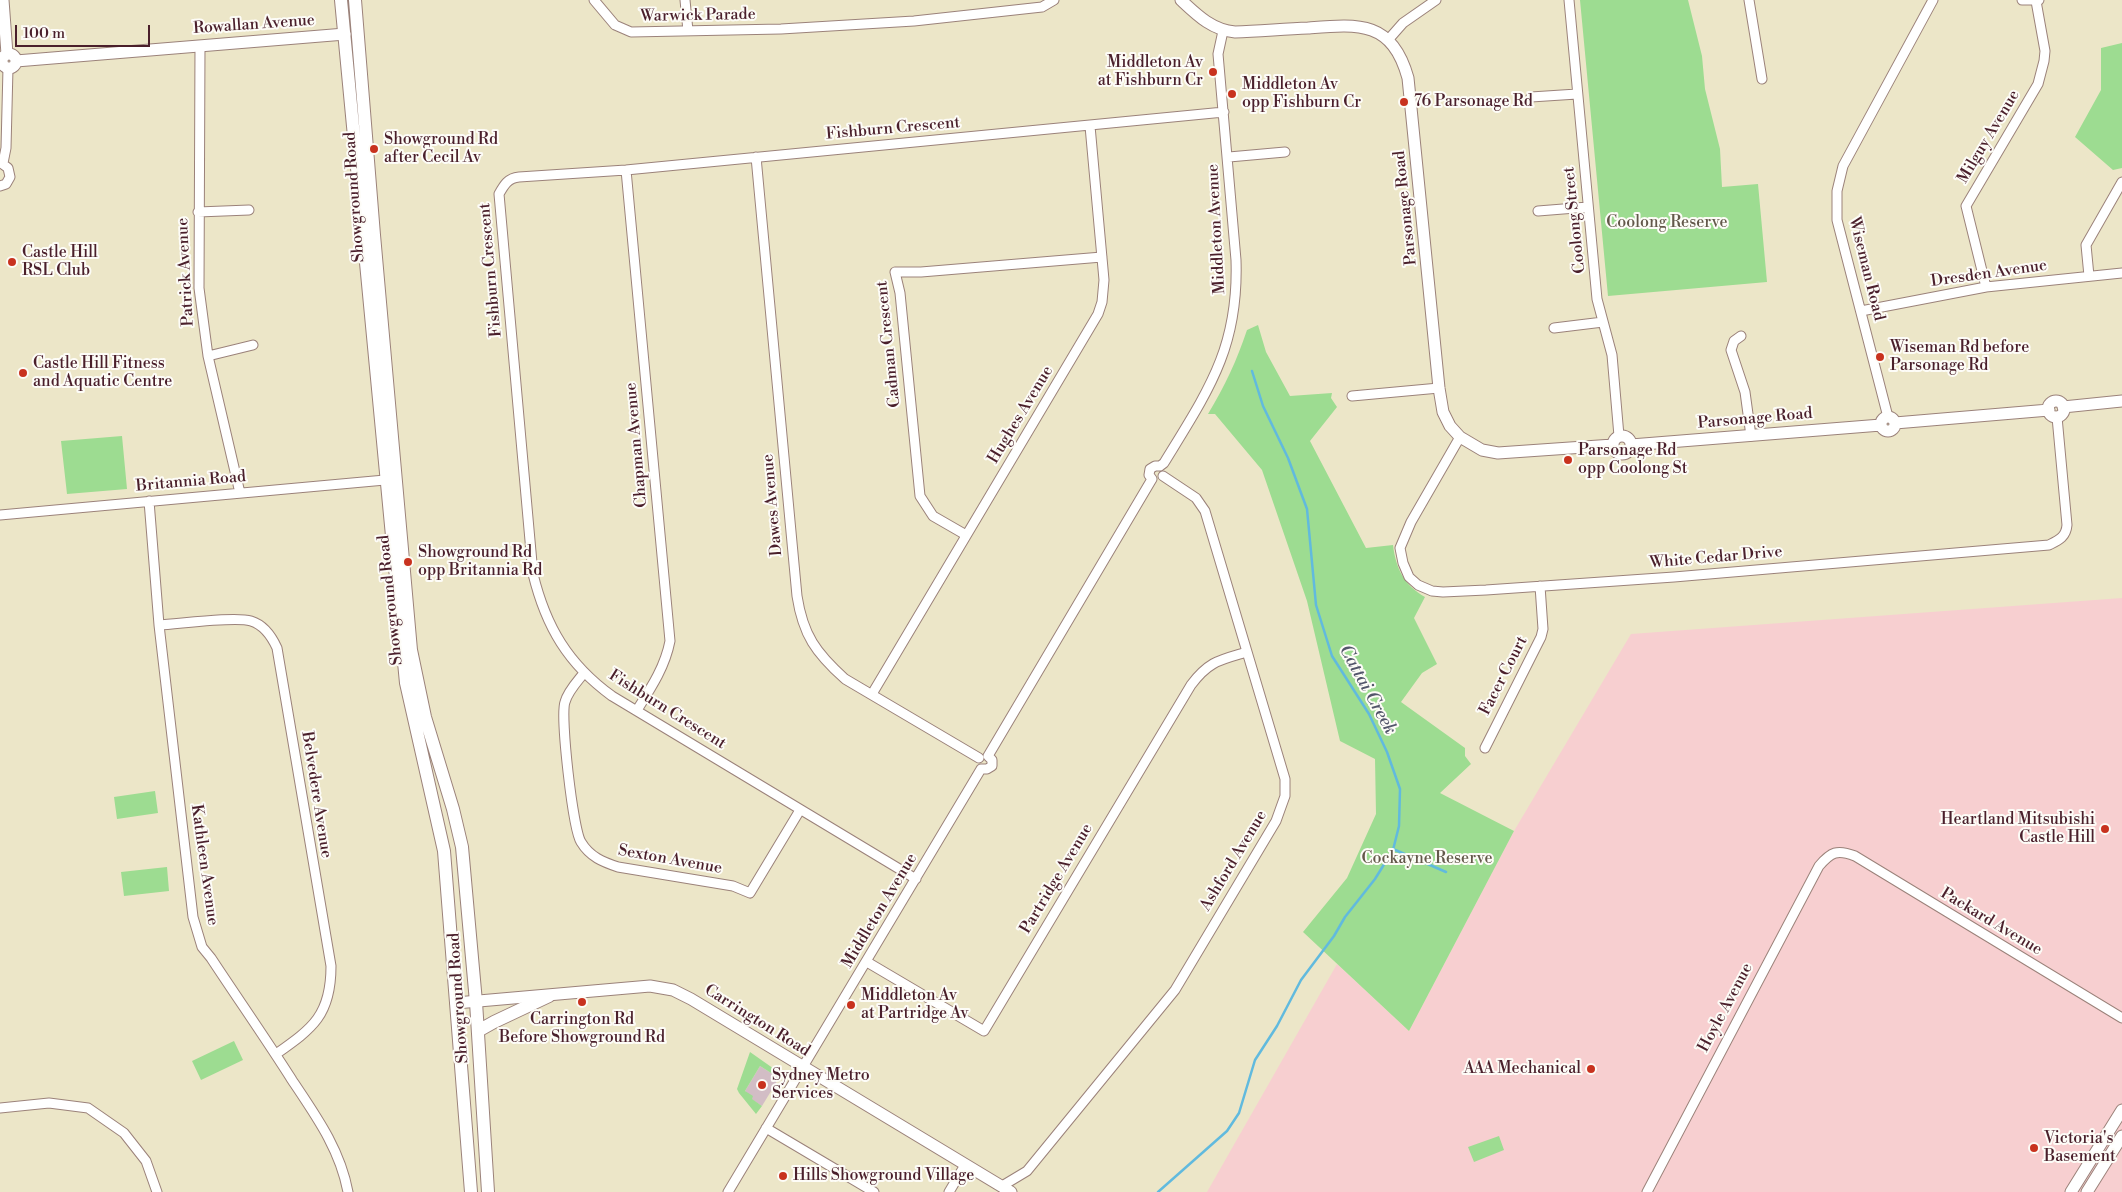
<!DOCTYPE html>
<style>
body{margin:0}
#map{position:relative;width:2122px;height:1192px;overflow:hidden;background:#ece6c8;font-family:"Libre Bodoni",serif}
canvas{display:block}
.scale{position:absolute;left:15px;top:25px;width:135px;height:22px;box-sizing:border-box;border:2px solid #4a1f2b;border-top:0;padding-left:6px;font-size:15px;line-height:18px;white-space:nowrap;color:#4a1f2b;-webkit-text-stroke:4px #fdfcf7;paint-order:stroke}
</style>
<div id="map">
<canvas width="2122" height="1192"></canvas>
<div class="scale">100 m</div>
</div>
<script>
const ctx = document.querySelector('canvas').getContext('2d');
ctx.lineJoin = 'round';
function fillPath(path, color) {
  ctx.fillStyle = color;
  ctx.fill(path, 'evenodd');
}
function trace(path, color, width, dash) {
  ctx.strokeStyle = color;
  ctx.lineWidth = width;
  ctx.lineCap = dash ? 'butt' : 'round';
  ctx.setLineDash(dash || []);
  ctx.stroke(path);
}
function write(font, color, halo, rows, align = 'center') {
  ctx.font = font + ' "Libre Bodoni",serif';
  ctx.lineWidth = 4;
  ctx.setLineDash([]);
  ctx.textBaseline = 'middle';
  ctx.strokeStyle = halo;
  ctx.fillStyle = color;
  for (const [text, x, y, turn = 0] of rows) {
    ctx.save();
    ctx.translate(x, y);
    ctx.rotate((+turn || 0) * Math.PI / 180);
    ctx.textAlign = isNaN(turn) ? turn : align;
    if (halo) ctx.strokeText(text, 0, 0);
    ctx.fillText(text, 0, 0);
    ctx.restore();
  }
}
fillPath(new Path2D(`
 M 2122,598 L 2122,1192 L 1207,1192 L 1337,964 L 1409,1031 L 1514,831 L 1631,634 Z`), '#f7cfd0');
fillPath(new Path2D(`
 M 760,1066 L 779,1078 L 762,1106 L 751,1099 L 745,1091 Z`), '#d2bdc5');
fillPath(new Path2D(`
 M 1580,0 L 1688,0 L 1702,56 L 1705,89 L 1720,149 L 1722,187 L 1758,184 L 1767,282 L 1608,296 Z
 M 2122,43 L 2122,168 L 2113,170 L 2075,137 L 2101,90 L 2101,48 Z
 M 1258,325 L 1266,352 L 1290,396 L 1332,393 L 1331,398 L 1337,407 L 1310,441 L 1366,548 L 1393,545 C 1396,569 1404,585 1425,597 L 1414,618 L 1437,664 L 1422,673 L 1401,702 L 1465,748 L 1465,756 L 1471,764 L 1440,793 L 1514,831 L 1409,1031 L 1303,932 L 1347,878 L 1376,814 L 1375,759 L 1340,741 L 1307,601 L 1262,470 L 1215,414 L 1208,414 C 1225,386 1237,360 1247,330 Z
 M 122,436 L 127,489 L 67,494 L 61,441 Z
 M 155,791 L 158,813 L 117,819 L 114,797 Z
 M 167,867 L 169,891 L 124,896 L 121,872 Z
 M 234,1041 L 243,1060 L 201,1080 L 192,1061 Z
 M 750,1052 L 777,1071 L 779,1078 L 760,1066 L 745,1091 L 753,1096 L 752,1099 L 762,1106 L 756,1114 L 739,1093 L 737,1089 Z
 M 1499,1136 L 1504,1150 L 1474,1162 L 1468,1147 Z`), '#9ddc91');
trace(new Path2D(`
 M 1393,849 L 1446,872
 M 1158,1192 L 1227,1131 L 1239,1113 L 1255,1060 L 1277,1026 L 1301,980 L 1334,936 L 1345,917 L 1375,879 L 1393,850 L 1399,826 L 1400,789 L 1387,752 L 1369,714 L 1332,656 L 1316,605 L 1307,509 L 1288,458 L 1263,406 L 1252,371`), '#61bade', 2.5);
const street = new Path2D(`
 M 594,0 L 615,25 L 631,32 L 781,29 L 914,21 L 1042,7 L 1054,0
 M 685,0 L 688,31
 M 1569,0 L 1597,299 L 1612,355 L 1619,436
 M 1749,0 L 1762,79
 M 2022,0 L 2039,0
 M 1388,40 L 1403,23 L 1436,0
 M 200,46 L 199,288 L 208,356 L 240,493
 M 1531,97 L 1577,94
 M 756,157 L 797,596 C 803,635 816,653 845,679 L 979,758
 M 1229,157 L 1285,152
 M 0,162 L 8,168 L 10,177 L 6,184 L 0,186
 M 3,163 L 6,148 L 8,68
 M 626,170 L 670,641 C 665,667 651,688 637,710
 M 1538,211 L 1588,207
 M 198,212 L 249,210
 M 2089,276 L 2086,245 L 2122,182
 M 1986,287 L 1966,206 L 2038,84 L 2044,61 L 2045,51 L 2036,1
 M 1861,311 L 1986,287 L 2122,273
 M 1554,328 L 1603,322
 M 1741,336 L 1734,341 L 1731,350 L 1745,392 L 1751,436
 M 208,356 L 253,345
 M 1352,396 L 1439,388
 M 1888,417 L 1837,220 L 1837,191 L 1843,166 L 1933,0
 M 1460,437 L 1411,522 L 1400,548 L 1403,563 L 1409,577 L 1418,585 L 1432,591 L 1443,592 L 1486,590 L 1674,577 L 2049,545 C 2059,540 2066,537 2067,525 L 2057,417
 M 1160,466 L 1164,463 C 1208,391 1239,348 1236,260 L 1218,54 L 1223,31
 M 1152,479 L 1149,475 L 1150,469 L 1155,466 L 1160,466
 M 149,501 L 159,625 L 193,917 L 202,947 L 211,958 C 238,999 266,1039 292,1080 C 316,1116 340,1149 348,1192
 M 0,515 L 385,480
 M 966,535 L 933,516 L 920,496 L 900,293 L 895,272 L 921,272 L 1102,257
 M 159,625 C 179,624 235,616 251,621 C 264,625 272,637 277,648 L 331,966 C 331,1015 313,1028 276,1054
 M 584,673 C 577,682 568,691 565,702 C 560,716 573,830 581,842 C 590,857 603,862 618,867 L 733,886 L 750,893 L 800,810
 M 872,694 L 1098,314 L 1102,302 L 1104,280 L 1090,126
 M 1485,748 L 1541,637 L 1543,629 L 1540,586
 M 988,756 L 1152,479
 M 981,769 L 987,769 L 992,766 L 992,760 L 988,756
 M 916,879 L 612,696 C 568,664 546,627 533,574 L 499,194 C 504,185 508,178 519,177 L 626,170 L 1224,112
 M 867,962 L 984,1031 L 1191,685 C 1209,661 1220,660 1247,652
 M 0,1108 L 49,1103 L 88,1108 L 124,1133 L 146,1161 L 157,1192
 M 766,1128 L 874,1192
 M 1002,1186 L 1027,1171 L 1175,990 L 1276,821 L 1285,796 L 1285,779 L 1205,511 L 1196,498 L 1163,476
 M 728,1192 L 981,769
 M 949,1192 L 965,1165
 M 1647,1192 L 1819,866 C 1831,852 1837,849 1855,856 L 2122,1018`);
const secondary = new Path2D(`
 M 3,0 L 7,54
 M 1181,0 C 1197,15 1212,30 1235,32 C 1260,31 1284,29 1308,28 C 1358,24 1392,20 1408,78 L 1439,388 L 1443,412 L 1450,426 L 1460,437 L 1482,450 L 1498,453 L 1613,445
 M2 61a7 7 0 1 1 14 0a7 7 0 1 1-14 0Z
 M 16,61 L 345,34
 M2048 409a8 8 0 1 1 16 0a8 8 0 1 1-16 0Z
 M 2063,407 L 2122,401
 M1881 424a7 7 0 1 1 14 0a7 7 0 1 1-14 0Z
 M 1895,423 L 2049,410
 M1613 445a9 9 0 1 1 18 0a9 9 0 1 1-18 0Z
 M 1631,445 L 1881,425
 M 456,1003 L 650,986 L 673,990 L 691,999 L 1011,1192
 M 2071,1192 L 2122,1110
 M 2087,1192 L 2122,1136`);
const primary = new Path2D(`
 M 341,0 L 406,683 L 444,851 L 471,1192
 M 355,0 L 374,235 L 411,650 L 425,717 L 453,809 L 462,847 L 476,1002 L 488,1192
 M 478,1031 L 494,1022 L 549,996`);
trace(street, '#9b827a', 11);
trace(secondary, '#9b827a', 13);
trace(primary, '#9b827a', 14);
trace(street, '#fff', 9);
trace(secondary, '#fff', 11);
trace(primary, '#fff', 12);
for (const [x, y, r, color] of [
 [1213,72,5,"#c8321e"],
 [1232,94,5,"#c8321e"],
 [1404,102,5,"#c8321e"],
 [374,149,5,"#c8321e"],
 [12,262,5,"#c8321e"],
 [1880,357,5,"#c8321e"],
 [23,373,5,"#c8321e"],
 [1568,460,5,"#c8321e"],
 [408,562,5,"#c8321e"],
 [2105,829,5,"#c8321e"],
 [582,1002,5,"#c8321e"],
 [851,1005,5,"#c8321e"],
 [1591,1069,5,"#c8321e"],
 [762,1085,5,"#c8321e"],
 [2034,1148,5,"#c8321e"],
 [783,1176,5,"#c8321e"]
]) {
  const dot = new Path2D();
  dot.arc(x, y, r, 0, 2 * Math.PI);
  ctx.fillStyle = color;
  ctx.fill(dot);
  trace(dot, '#fdfcf7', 2);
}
write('16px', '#4a1f2b', '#fdfcf7', [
 ["Warwick Parade",698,16,-1],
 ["Rowallan Avenue",254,25,-4],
 ["Fishburn Crescent",893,129,-5],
 ["Milguy Avenue",1989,137,-59],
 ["Showground Road",355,197,-94],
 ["Parsonage Road",1406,208,-96],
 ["Coolong Street",1575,220,-96],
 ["Middleton Avenue",1217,229,-93],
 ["Wiseman Road",1866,269,76],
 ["Fishburn Crescent",491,270,-95],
 ["Patrick Avenue",186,272,-93],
 ["Dresden Avenue",1989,274,-8],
 ["Cadman Crescent",889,344,-96],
 ["Hughes Avenue",1021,415,-59],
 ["Parsonage Road",1755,419,-5],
 ["Chapman Avenue",637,445,-95],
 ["Britannia Road",191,482,-5],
 ["Dawes Avenue",773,505,-95],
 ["White Cedar Drive",1716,558,-5],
 ["Showground Road",391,600,-96],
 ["Facer Court",1504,676,-63],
 ["Fishburn Crescent",667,710,32],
 ["Belvedere Avenue",316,795,81],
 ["Sexton Avenue",670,860,10],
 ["Ashford Avenue",1234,861,-59],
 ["Kathleen Avenue",204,865,82],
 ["Partridge Avenue",1057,879,-59],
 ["Middleton Avenue",880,911,-59],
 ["Packard Avenue",1991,922,31],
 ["Showground Road",459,998,-94],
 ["Hoyle Avenue",1726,1008,-62],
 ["Carrington Road",757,1021,32]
]);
write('16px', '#4a1f2b', '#fdfcf7', [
 ["Middleton Av",1203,63,"right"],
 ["at Fishburn Cr",1203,81,"right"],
 ["Middleton Av",1242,85],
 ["opp Fishburn Cr",1242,103],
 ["76 Parsonage Rd",1414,102],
 ["Showground Rd",384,140],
 ["after Cecil Av",384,158],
 ["Castle Hill",22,253],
 ["RSL Club",22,271],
 ["Wiseman Rd before",1890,348],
 ["Parsonage Rd",1890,366],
 ["Castle Hill Fitness",33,364],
 ["and Aquatic Centre",33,382],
 ["Parsonage Rd",1578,451],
 ["opp Coolong St",1578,469],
 ["Showground Rd",418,553],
 ["opp Britannia Rd",418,571],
 ["Heartland Mitsubishi",2095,820,"right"],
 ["Castle Hill",2095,838,"right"],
 ["Middleton Av",861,996],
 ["at Partridge Av",861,1014],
 ["Carrington Rd",582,1020,"center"],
 ["Before Showground Rd",582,1038,"center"],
 ["AAA Mechanical",1581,1069,"right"],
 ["Sydney Metro",772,1076],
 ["Services",772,1094],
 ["Victoria's",2044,1139],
 ["Basement",2044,1157],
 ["Hills Showground Village",793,1176]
], 'left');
write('16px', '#63584a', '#fdfcf7', [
 ["Coolong Reserve",1667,223],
 ["Cockayne Reserve",1427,859]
]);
write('italic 18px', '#52556a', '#fdfcf7', [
 ["Cattai Creek",1367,690,61]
]);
</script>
